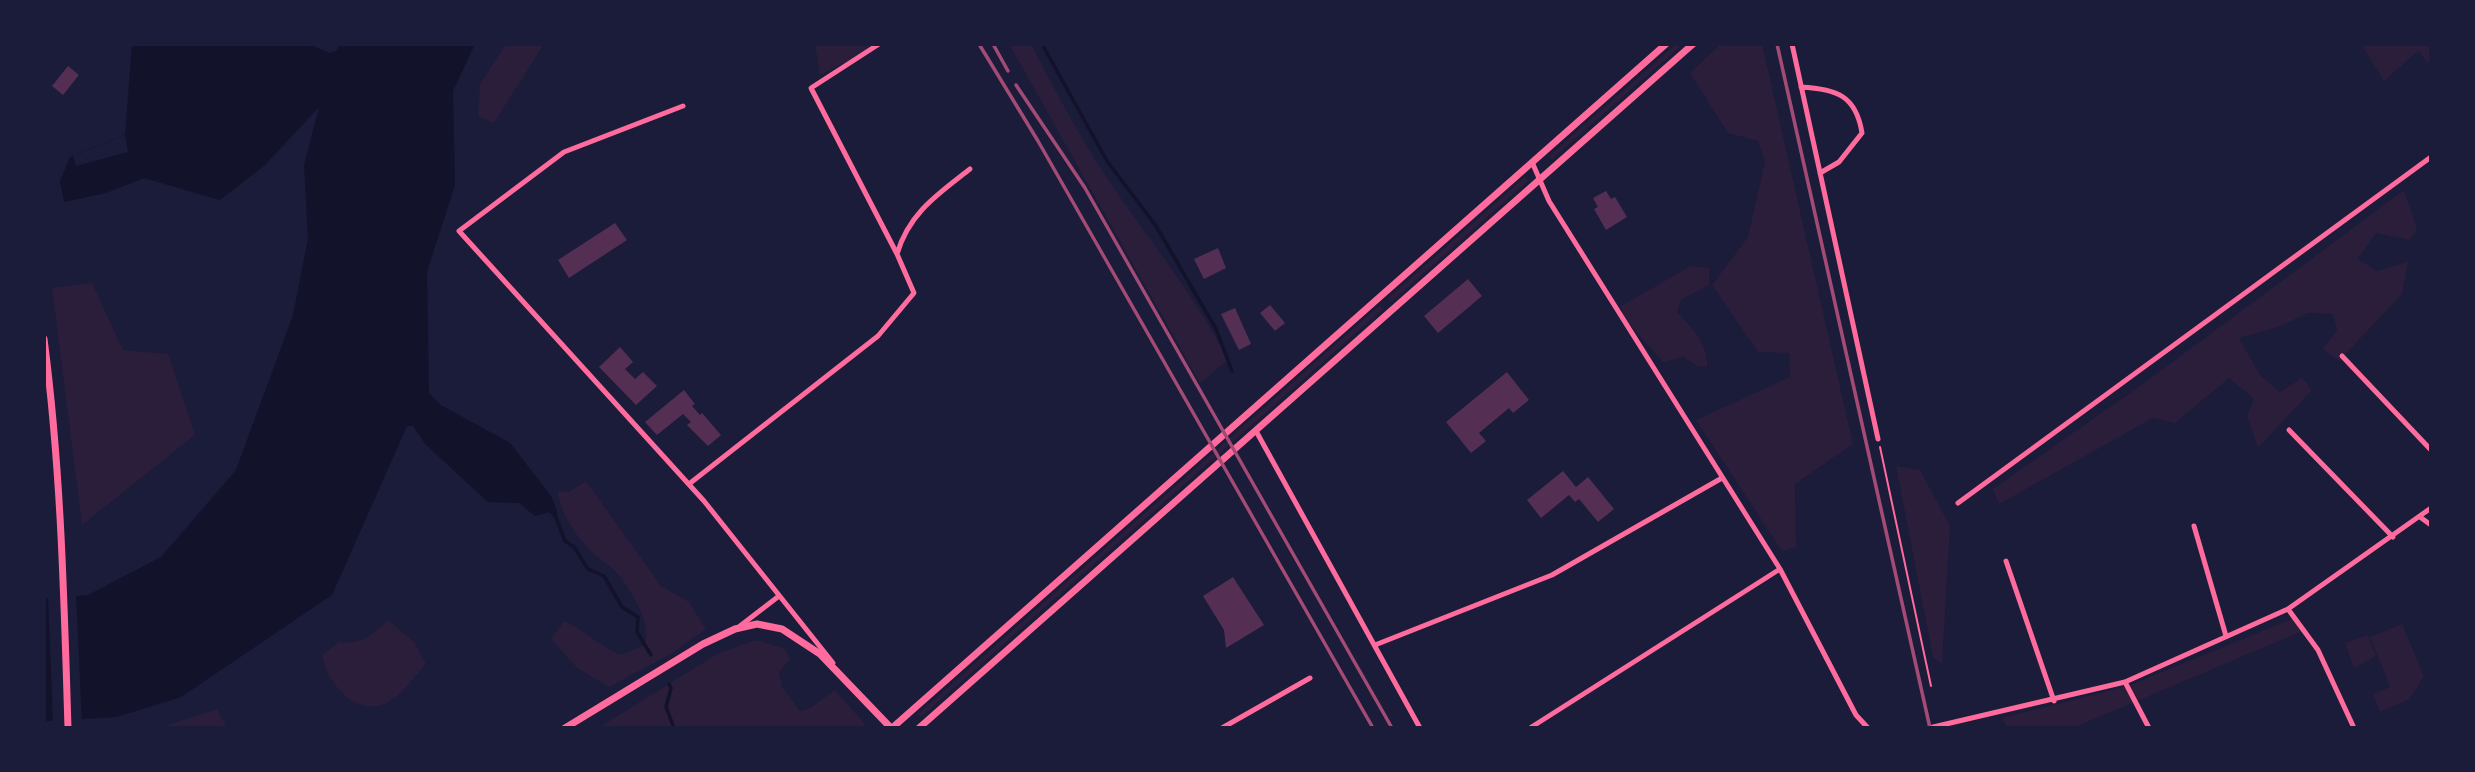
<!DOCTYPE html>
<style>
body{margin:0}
#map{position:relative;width:2475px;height:772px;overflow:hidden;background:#1b1b3a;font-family:Inter,sans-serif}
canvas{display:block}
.frame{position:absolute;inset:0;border:46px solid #1b1b3a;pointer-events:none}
</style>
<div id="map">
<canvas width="2475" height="772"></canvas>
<div class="frame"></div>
</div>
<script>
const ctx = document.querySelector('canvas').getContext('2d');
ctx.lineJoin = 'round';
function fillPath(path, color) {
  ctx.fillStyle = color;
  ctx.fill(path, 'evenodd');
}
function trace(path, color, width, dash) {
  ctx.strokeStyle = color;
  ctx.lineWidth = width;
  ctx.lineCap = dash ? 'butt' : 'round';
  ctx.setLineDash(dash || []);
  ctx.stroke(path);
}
fillPath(new Path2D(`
 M 506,44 L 544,44 L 494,123 L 478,116 L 480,84 Z
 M 815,44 L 883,44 L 820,75 Z
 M 1009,44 L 1031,44 C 1055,91 1083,143 1113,187 C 1153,245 1196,297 1228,360 L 1200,383 Z
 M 1676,44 L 1683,44 L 1552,159 L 1549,156 Z
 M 1721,44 L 1762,44 L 1853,444 L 1795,484 L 1796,547 L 1782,551 L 1696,420 L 1790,377 L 1789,353 L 1758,352 L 1712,285 L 1748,237 L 1765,162 L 1758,141 L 1728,133 L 1690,73 Z
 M 2361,44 L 2431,44 L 2431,66 L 2418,51 L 2384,81 Z
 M 1525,177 L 1528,181 L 1391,302 L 1388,298 Z
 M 2404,190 L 2417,229 L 2410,240 L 2376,233 L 2358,259 L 2377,271 L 2408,262 L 2402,294 L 2339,361 L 2323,349 L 2337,330 L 2333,314 L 2308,313 L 2278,327 L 2239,338 L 2260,375 L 2280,392 L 2302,378 L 2312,390 L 2258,448 L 2247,416 L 2254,399 L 2229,378 L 2175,423 L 2153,418 L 1999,504 L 1993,489 L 2143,384 Z
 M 1691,266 L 1709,268 L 1709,285 L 1681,300 L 1677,312 C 1692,327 1709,345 1707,367 L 1697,366 L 1684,357 L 1663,362 L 1623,317 L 1621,306 Z
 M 92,283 L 123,350 L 168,354 L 195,435 L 82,525 L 52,288 Z
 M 1380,305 L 1383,309 L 921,717 L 918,714 Z
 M 1896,466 L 1920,470 L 1950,526 L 1942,664 L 1933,657 Z
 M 586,481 L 661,586 L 689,602 L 706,629 L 671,654 L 609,687 L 577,668 L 551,639 L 564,621 C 586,630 599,647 621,655 L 645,645 C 652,623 630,588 616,572 C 609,564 598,559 591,551 C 576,536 559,512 558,491 L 569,492 Z
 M 2294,618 L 2305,630 L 2073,728 L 2007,728 L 2002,718 L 2128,686 Z
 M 388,620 L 415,643 L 426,664 C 415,676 401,696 387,703 C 356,718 326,682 322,655 L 339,642 C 362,645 372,635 388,620 Z
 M 2402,624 L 2424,676 L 2410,699 L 2380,712 L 2373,694 L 2390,687 L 2370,637 Z
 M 2368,635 L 2376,656 L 2354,668 L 2345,643 Z
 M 756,640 L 785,649 L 790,659 L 779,672 L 782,687 L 800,711 L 810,708 L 835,690 L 868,728 L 598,728 L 719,653 Z
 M 217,709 L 227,728 L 159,728 Z`), '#2a1e3b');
fillPath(new Path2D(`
 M 132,44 L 308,44 L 330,53 L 337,50 L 339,44 L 475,44 L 453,91 L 455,185 L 427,272 L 429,393 L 441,405 L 510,443 L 551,496 L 557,511 L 556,519 L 549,512 L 535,516 L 519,503 L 488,502 L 425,444 L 413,426 L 407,426 L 332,595 L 181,697 L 117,717 L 44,721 L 44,599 L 88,595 L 161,557 L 236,470 L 293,315 L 308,239 L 304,165 L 319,107 L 265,165 L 220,200 L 144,178 L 106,193 L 64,202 L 60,181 L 70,157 L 125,135 Z`), '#12122b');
fillPath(new Path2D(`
 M 125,135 L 128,152 L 76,166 L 73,156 Z
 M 76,592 L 82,722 L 53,724 L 48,595 Z`), '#1b1b3a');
trace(new Path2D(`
 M 1042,44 L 1107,161 L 1156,226 L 1216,329 L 1232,371
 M 555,515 L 565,541 L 574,547 L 588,569 L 604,576 L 622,607 L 638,617 L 637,632 L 651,655
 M 669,684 L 671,688 L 666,707 L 674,728`), '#12122b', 3.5);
fillPath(new Path2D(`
 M 68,66 L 79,75 L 63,95 L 52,86 Z
 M 1606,191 L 1611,199 L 1615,197 L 1627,217 L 1606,230 L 1594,209 L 1598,207 L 1593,198 Z
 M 615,223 L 627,240 L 569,278 L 558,260 Z
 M 1218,248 L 1226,268 L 1204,279 L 1194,259 Z
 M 1468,279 L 1482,296 L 1438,333 L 1424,316 Z
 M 1270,305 L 1285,323 L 1275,331 L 1260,313 Z
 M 1235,308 L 1251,344 L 1239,350 L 1221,314 Z
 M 620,347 L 633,362 L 625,369 L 635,379 L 643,372 L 657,386 L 636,405 L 599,367 Z
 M 1507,372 L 1529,400 L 1513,413 L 1509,408 L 1479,433 L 1486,441 L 1471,453 L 1446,422 Z
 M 684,390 L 695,404 L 692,406 L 700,415 L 702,413 L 721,435 L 708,446 L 687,425 L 691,422 L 683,414 L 657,435 L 645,422 Z
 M 1563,471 L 1576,487 L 1588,477 L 1614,509 L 1598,522 L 1579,499 L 1575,502 L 1569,495 L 1541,518 L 1527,500 Z
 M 1233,577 L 1264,625 L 1226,648 L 1224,630 L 1203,596 Z`), '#542f53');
trace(new Path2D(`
 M 1880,447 L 1931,686`), '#ff6b9d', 2);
trace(new Path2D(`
 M 879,44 L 811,88 L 897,254
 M 1792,44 L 1878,439
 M 1801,87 C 1836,89 1856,95 1862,133 L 1839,162 L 1820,173
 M 683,106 L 564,152 L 459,231 L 704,501 L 833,663
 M 1532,162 L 1549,201 L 1780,569 L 1856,715 L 1868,728
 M 2342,356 L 2431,450
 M 2289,430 L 2393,537
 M 1256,431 L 1420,728
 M 689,484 L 878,336 L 914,293 L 897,254 C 909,213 938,194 970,169
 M 1958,503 L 2431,157
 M 2420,517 L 2431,525
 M 2194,526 L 2226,636
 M 2006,561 L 2054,701
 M 2288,609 L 2318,650 L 2354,728
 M 740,626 L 779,596
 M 1375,645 L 1552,575 L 1722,478
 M 2125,682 L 2149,728
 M 1222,728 L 1310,678
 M 1530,728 L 1780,569
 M 1929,728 L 2125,682 L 2288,609 L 2431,508`), '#ff6b9d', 5);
trace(new Path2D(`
 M 44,339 C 61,468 64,598 68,728
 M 565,728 L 703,644 L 735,629 L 757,624 L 782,629 L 820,654 L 891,728
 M 892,728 L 1666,44
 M 919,728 L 1693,44`), '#ff6b9d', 7);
trace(new Path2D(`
 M 979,44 L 1038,141 L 1373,728
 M 993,44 L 1008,71
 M 1777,44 L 1930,728
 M 1016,85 L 1085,188 L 1392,728`), '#a44b75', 3.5);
</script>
